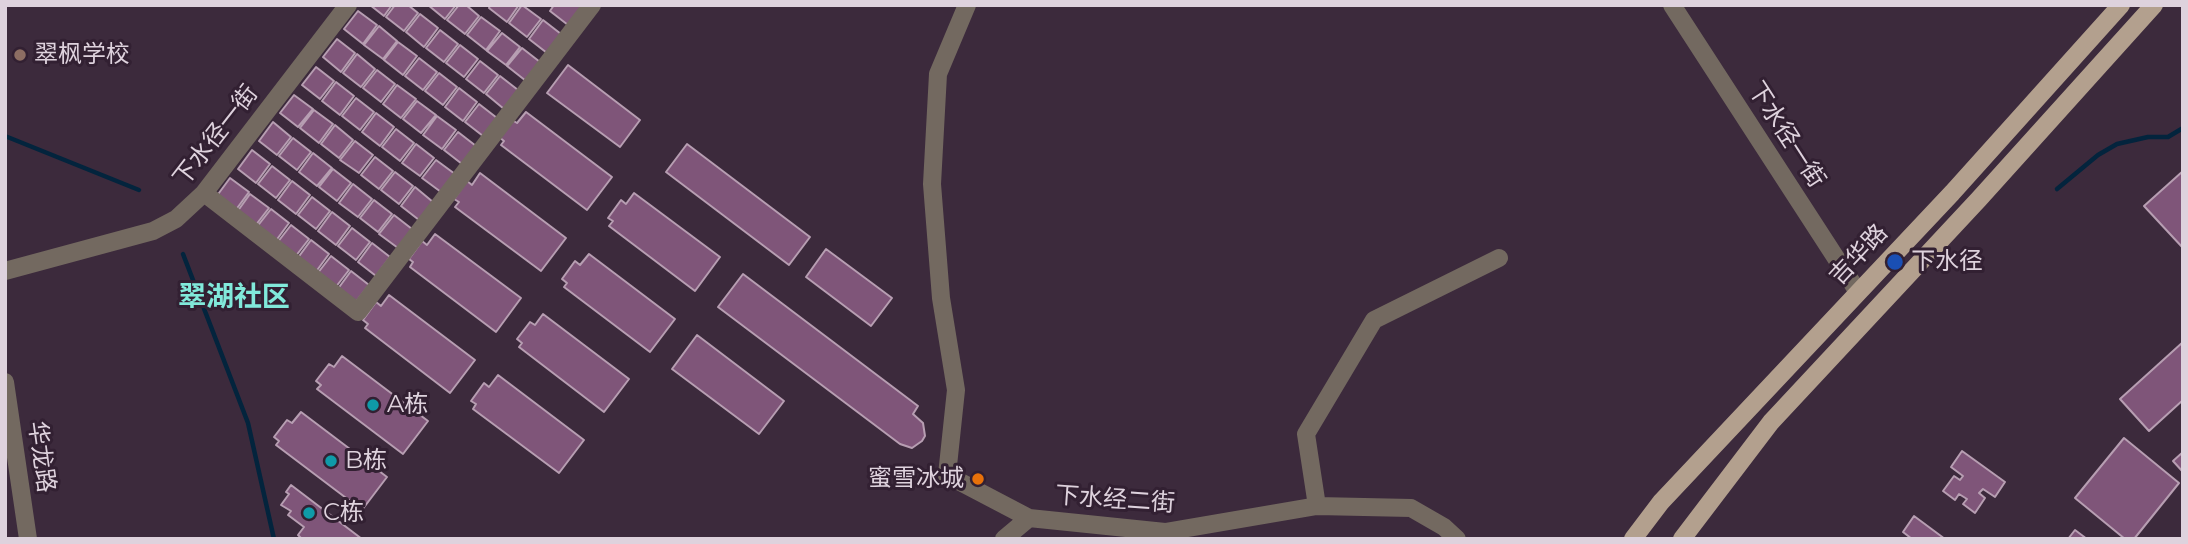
<!DOCTYPE html>
<meta charset="utf-8">
<style>
body{margin:0}
#map{position:relative;width:2188px;height:544px;overflow:hidden;background:#3c2a3c;font-family:Montserrat,sans-serif}
canvas{display:block}
.frame{position:absolute;inset:0;border:7px solid #ded2dd;pointer-events:none}
</style>
<div id="map">
<canvas width="2188" height="544"></canvas>
<div class="frame"></div>
</div>
<script>
const ctx = document.querySelector('canvas').getContext('2d');
ctx.lineJoin = 'round';
function trace(path, color, width, dash) {
  ctx.strokeStyle = color;
  ctx.lineWidth = width;
  ctx.lineCap = dash ? 'butt' : 'round';
  ctx.setLineDash(dash || []);
  ctx.stroke(path);
}
function fillPath(path, color) {
  ctx.fillStyle = color;
  ctx.fill(path, 'evenodd');
}
function write(font, color, halo, rows, align = 'center') {
  ctx.font = font + ' Montserrat,"Noto Sans SC",sans-serif';
  ctx.lineWidth = 6;
  ctx.setLineDash([]);
  ctx.textBaseline = 'middle';
  ctx.strokeStyle = halo;
  ctx.fillStyle = color;
  for (const [text, x, y, turn = 0] of rows) {
    ctx.save();
    ctx.translate(x, y);
    ctx.rotate((+turn || 0) * Math.PI / 180);
    ctx.textAlign = isNaN(turn) ? turn : align;
    if (halo) ctx.strokeText(text, 0, 0);
    ctx.fillText(text, 0, 0);
    ctx.restore();
  }
}
trace(new Path2D(`
 M 5,136 L 139,190
 M 2057,189 L 2098,155 L 2117,144 L 2148,137 L 2168,137 L 2183,128
 M 183,254 L 248,423 L 274,539`), '#03243d', 4.5);
const building = new Path2D(`
 M 370,5 L 392,5 L 384,16 Z
 M 395,5 L 408,5 L 418,13 L 404,31 L 386,17 Z
 M 428,5 L 456,5 L 445,19 Z
 M 459,5 L 466,5 L 479,16 L 465,34 L 447,20 Z
 M 490,5 L 519,5 L 507,22 L 489,8 Z
 M 522,5 L 541,19 L 527,37 L 509,23 Z
 M 554,5 L 581,5 L 582,6 L 568,25 L 550,11 Z
 M 358,11 L 377,25 L 363,44 L 344,29 Z
 M 420,14 L 438,28 L 424,47 L 406,32 Z
 M 481,17 L 500,31 L 486,50 L 467,35 Z
 M 543,20 L 561,34 L 547,53 L 529,39 Z
 M 379,26 L 397,41 L 383,59 L 364,45 Z
 M 440,30 L 458,44 L 444,62 L 426,48 Z
 M 502,33 L 520,47 L 506,65 L 487,51 Z
 M 337,39 L 355,53 L 341,72 L 323,57 Z
 M 398,42 L 417,56 L 403,75 L 384,60 Z
 M 460,45 L 478,59 L 464,77 L 446,63 Z
 M 522,48 L 540,62 L 526,81 L 507,66 Z
 M 357,54 L 375,69 L 361,87 L 343,73 Z
 M 419,58 L 437,72 L 423,90 L 405,76 Z
 M 480,61 L 498,75 L 484,93 L 466,79 Z
 M 568,65 L 640,120 L 620,147 L 547,93 Z
 M 316,67 L 334,81 L 320,99 L 302,85 Z
 M 377,70 L 395,84 L 381,102 L 363,88 Z
 M 439,73 L 457,87 L 443,105 L 425,91 Z
 M 500,76 L 518,90 L 504,109 L 486,94 Z
 M 336,82 L 354,96 L 340,115 L 322,101 Z
 M 397,85 L 416,99 L 401,118 L 383,104 Z
 M 459,88 L 477,102 L 463,121 L 445,107 Z
 M 294,95 L 313,109 L 298,127 L 280,113 Z
 M 356,98 L 374,112 L 360,130 L 342,116 Z
 M 417,101 L 436,115 L 421,133 L 403,119 Z
 M 479,104 L 497,118 L 483,136 L 465,122 Z
 M 314,110 L 333,124 L 319,143 L 300,128 Z
 M 526,112 L 612,177 L 587,210 L 501,145 L 504,141 L 499,137 L 512,120 L 517,123 Z
 M 376,113 L 394,127 L 380,146 L 362,132 Z
 M 437,116 L 456,130 L 442,149 L 423,135 Z
 M 273,122 L 291,137 L 277,155 L 259,141 Z
 M 335,125 L 353,140 L 339,158 L 321,144 Z
 M 396,129 L 414,143 L 400,161 L 382,147 Z
 M 458,132 L 476,146 L 462,164 L 444,150 Z
 M 293,138 L 311,152 L 297,170 L 279,156 Z
 M 355,141 L 373,155 L 359,173 L 340,160 Z
 M 416,144 L 434,158 L 420,176 L 402,163 Z
 M 687,144 L 810,237 L 789,265 L 666,172 Z
 M 252,150 L 270,164 L 256,183 L 238,169 Z
 M 313,153 L 332,168 L 317,186 L 299,172 Z
 M 375,157 L 393,171 L 379,189 L 361,175 Z
 M 436,160 L 455,174 L 441,192 L 422,178 Z
 M 272,166 L 290,180 L 276,198 L 258,184 Z
 M 333,169 L 351,183 L 337,201 L 319,187 Z
 M 2183,171 L 2183,248 L 2144,206 Z
 M 395,172 L 413,186 L 399,204 L 381,190 Z
 M 480,173 L 566,238 L 541,271 L 455,207 L 459,202 L 454,199 L 467,181 L 472,185 Z
 M 230,178 L 249,192 L 235,211 L 216,197 Z
 M 292,181 L 310,195 L 296,214 L 278,200 Z
 M 353,184 L 372,199 L 358,217 L 339,203 Z
 M 415,187 L 433,202 L 419,220 L 401,206 Z
 M 634,193 L 720,257 L 695,291 L 609,226 L 613,221 L 608,218 L 621,200 L 626,204 Z
 M 250,194 L 269,208 L 255,226 L 237,212 Z
 M 312,197 L 330,211 L 316,229 L 298,215 Z
 M 374,200 L 392,214 L 378,232 L 360,218 Z
 M 271,209 L 289,223 L 275,242 L 256,228 Z
 M 332,212 L 350,226 L 336,245 L 318,231 Z
 M 394,215 L 412,229 L 398,248 L 379,234 Z
 M 291,225 L 309,239 L 295,257 L 277,243 Z
 M 352,228 L 370,242 L 356,260 L 338,246 Z
 M 435,234 L 521,298 L 496,332 L 410,267 L 413,262 L 409,259 L 422,241 L 427,245 Z
 M 311,240 L 329,254 L 315,273 L 297,259 Z
 M 372,243 L 390,257 L 376,276 L 358,262 Z
 M 826,249 L 892,298 L 871,326 L 806,277 Z
 M 589,254 L 675,319 L 650,352 L 564,287 L 567,283 L 562,279 L 575,261 L 580,265 Z
 M 331,256 L 349,270 L 335,288 L 317,274 Z
 M 351,271 L 369,285 L 355,303 L 337,290 Z
 M 743,274 L 918,406 L 913,414 L 923,423 L 925,436 L 922,441 L 912,448 L 900,444 L 718,307 Z
 M 389,295 L 475,360 L 450,393 L 365,328 L 368,324 L 363,320 L 376,302 L 381,306 Z
 M 543,314 L 629,379 L 604,412 L 519,347 L 522,343 L 517,339 L 530,322 L 535,325 Z
 M 697,335 L 784,401 L 759,434 L 672,369 Z
 M 2183,342 L 2183,400 L 2149,431 L 2120,399 Z
 M 342,356 L 428,421 L 403,454 L 317,389 L 321,385 L 316,381 L 329,364 L 334,367 Z
 M 498,375 L 584,440 L 559,473 L 473,409 L 476,404 L 471,401 L 484,383 L 489,387 Z
 M 301,412 L 387,477 L 362,510 L 276,445 L 279,441 L 274,437 L 287,420 L 292,423 Z
 M 2124,438 L 2179,483 L 2134,539 L 2125,539 L 2075,498 Z
 M 1962,451 L 2005,482 L 1995,497 L 1983,489 L 1979,493 L 1985,498 L 1975,513 L 1963,504 L 1967,499 L 1959,494 L 1955,500 L 1943,491 L 1954,476 L 1960,480 L 1963,476 L 1951,467 Z
 M 2183,452 L 2183,472 L 2173,461 Z
 M 291,485 L 362,539 L 302,539 L 298,535 L 304,527 L 288,515 L 291,511 L 281,505 L 289,494 L 286,492 Z
 M 1914,516 L 1945,539 L 1912,539 L 1903,532 Z
 M 2075,530 L 2087,539 L 2068,539 Z`);
fillPath(building, '#7f5579');
trace(building, '#b79eb2', 2);
trace(new Path2D(`
 M 967,5 L 938,74 L 932,184 L 941,298 L 956,390 L 947,475 L 1029,518 L 1165,532 L 1317,506 L 1411,508 L 1444,527 L 1457,539
 M 1672,5 L 1858,292
 M 204,193 L 358,312 L 592,5
 M 5,271 L 153,231 L 176,219 L 204,193 L 348,5
 M 5,382 L 28,539
 M 1317,506 L 1306,434 L 1374,320 L 1499,258
 M 1004,539 L 1029,518`), '#736960', 18);
trace(new Path2D(`
 M 1633,539 L 1661,502 L 1952,193 L 2121,5
 M 1682,539 L 1771,422 L 1979,199 L 2154,5`), '#b3a08e', 18);
for (const [x, y, r, color] of [
 [20,55,7,"#8d6e63"],
 [1895,262,9,"#1a4fb4"],
 [373,405,7,"#0f9aa8"],
 [331,461,7,"#0f9aa8"],
 [978,479,7,"#e8710a"],
 [309,513,7,"#0f9aa8"]
]) {
  const dot = new Path2D();
  dot.arc(x, y, r, 0, 2 * Math.PI);
  ctx.fillStyle = color;
  ctx.fill(dot);
  trace(dot, '#322032', 2.5);
}
write('24px', '#ded2dd', '#322032', [
 ["翠枫学校",34,55],
 ["下水径",1911,262],
 ["A栋",387,405],
 ["B栋",345,461],
 ["蜜雪冰城",964,479,"right"],
 ["C栋",323,513]
], 'left');
write('24px', '#ded2dd', '#322032', [
 ["下水径一街",1786,135,57],
 ["下水径一街",216,136,-52],
 ["吉华路",1859,255,-47],
 ["华龙路",41,457,82],
 ["下水经二街",1115,500,4]
]);
write('bold 28px', '#81e9da', '#322032', [
 ["翠湖社区",234,298]
]);
</script>
